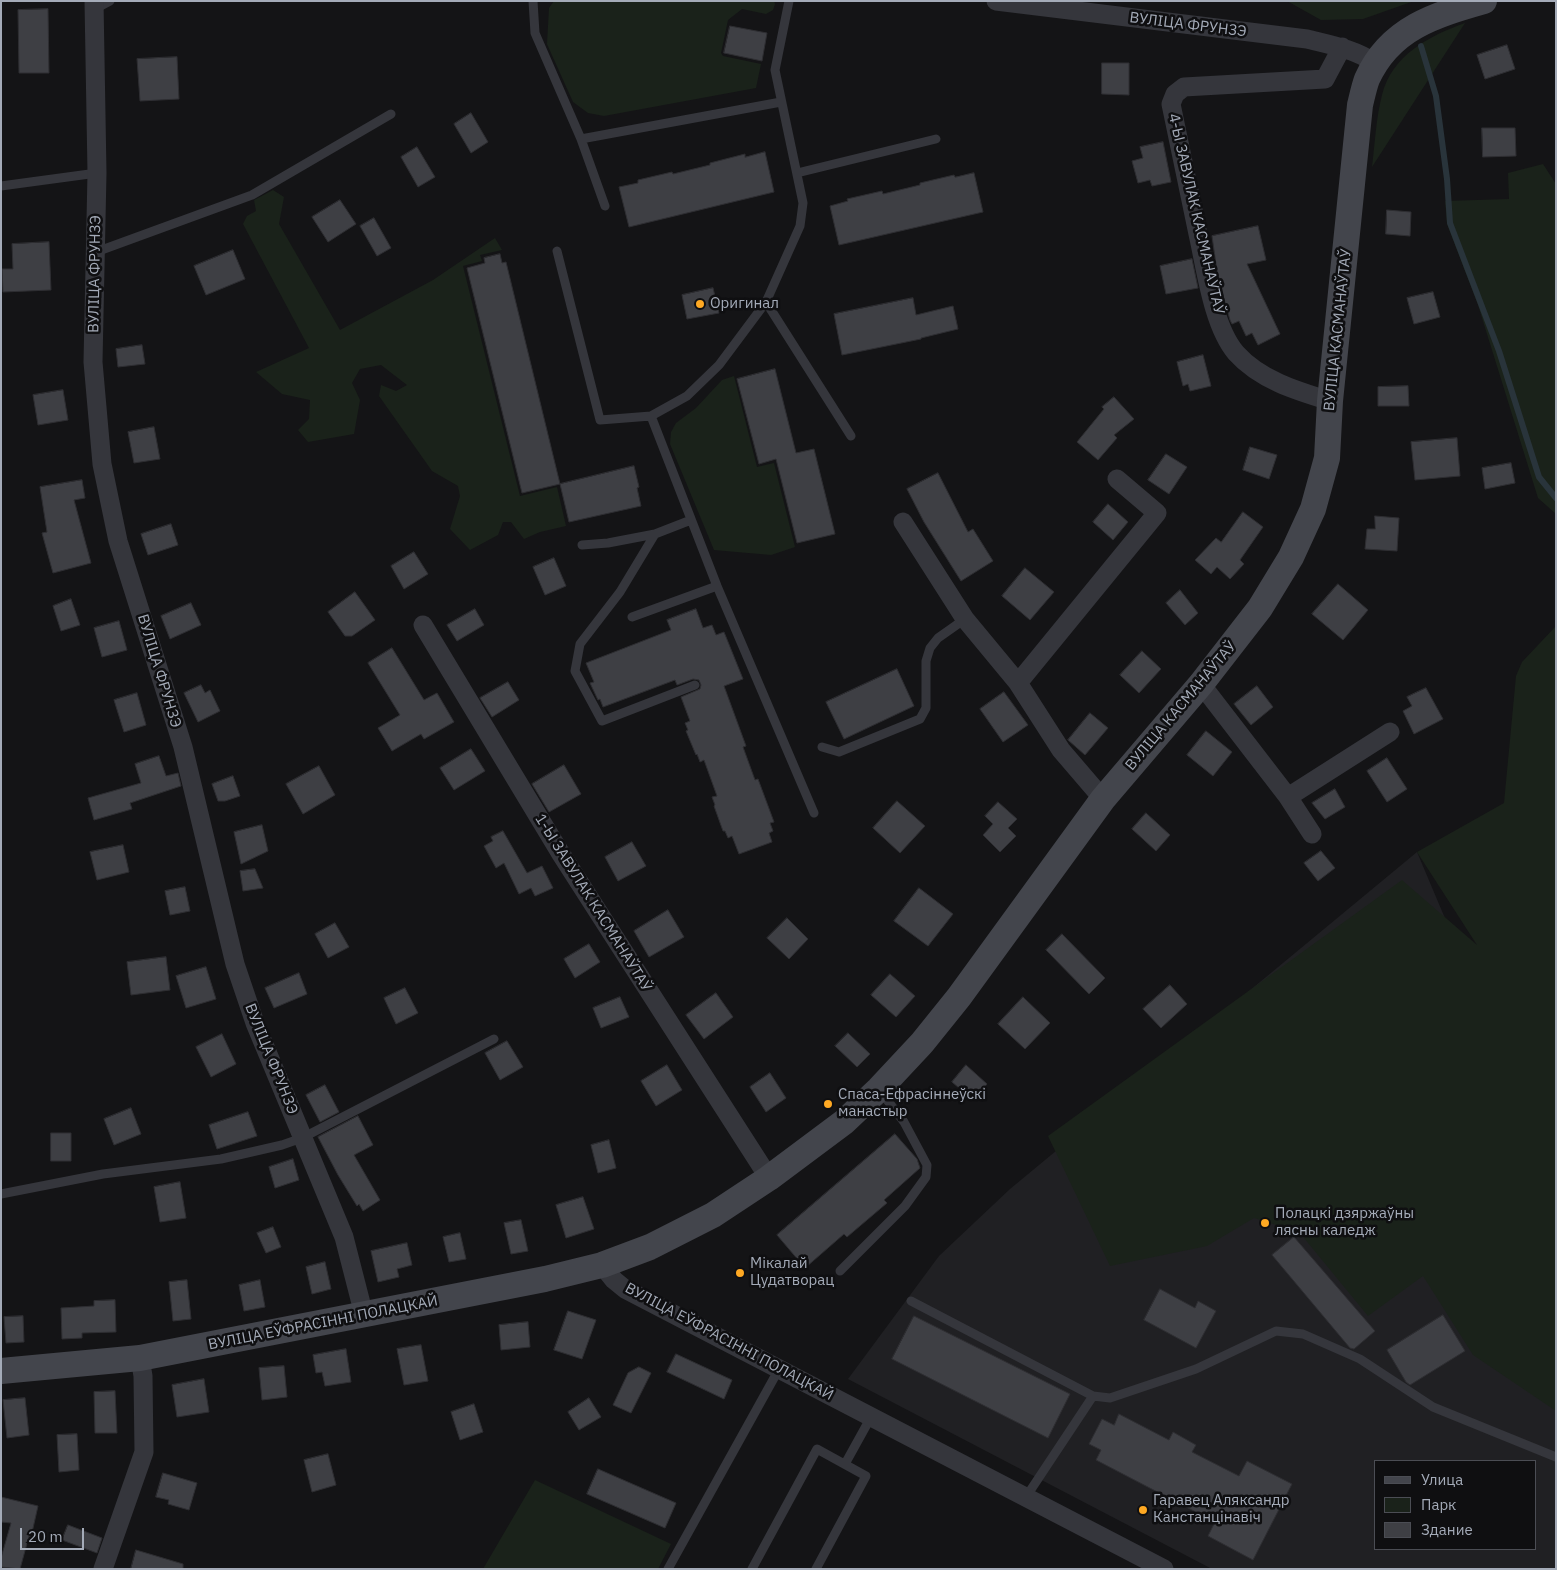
<!DOCTYPE html>
<meta charset="utf-8">
<style>
body{margin:0}
#map{position:relative;width:1557px;height:1570px;overflow:hidden;background:#141416;font-family:"IBM Plex Sans",sans-serif}
canvas{display:block}
.frame{position:absolute;inset:0;border:2px solid #a4abb8;pointer-events:none}
.legend{position:absolute;left:1374px;top:1460px;width:162px;height:90px;box-sizing:border-box;background:#0f0f11;border:1px solid #4b4d54;margin:0;padding:6px 9px;list-style:none;font-size:15px;color:#a4abb8}
.legend li{display:flex;align-items:center;gap:10px;height:25px}
.legend b{width:25px;border:1px solid #4b4d54}
.scale{position:absolute;left:20px;top:1528px;width:64px;height:22px;box-sizing:border-box;border:2px solid #a4abb8;border-top:0;padding-left:6px;font-size:15px;line-height:18px;white-space:nowrap;color:#a4abb8;-webkit-text-stroke:4px #0f0f11;paint-order:stroke}
</style>
<div id="map">
<canvas width="1557" height="1570"></canvas>
<div class="frame"></div>
<ul class="legend">
<li><b style="height:6px;background:#43454c"></b>Улица</li>
<li><b style="height:14px;background:#1a221a"></b>Парк</li>
<li><b style="height:14px;background:#3e3f44"></b>Здание</li>
</ul>
<div class="scale">20 m</div>
</div>
<script>
const ctx = document.querySelector('canvas').getContext('2d');
ctx.lineJoin = 'round';
function fillPath(path, color) {
  ctx.fillStyle = color;
  ctx.fill(path, 'evenodd');
}
function trace(path, color, width, dash) {
  ctx.strokeStyle = color;
  ctx.lineWidth = width;
  ctx.lineCap = dash ? 'butt' : 'round';
  ctx.setLineDash(dash || []);
  ctx.stroke(path);
}
function write(font, color, halo, rows, align = 'center') {
  ctx.font = font + ' "IBM Plex Sans",sans-serif';
  ctx.lineWidth = 5;
  ctx.setLineDash([]);
  ctx.textBaseline = 'middle';
  ctx.strokeStyle = halo;
  ctx.fillStyle = color;
  for (const [text, x, y, turn = 0] of rows) {
    ctx.save();
    ctx.translate(x, y);
    ctx.rotate((+turn || 0) * Math.PI / 180);
    ctx.textAlign = isNaN(turn) ? turn : align;
    if (halo) ctx.strokeText(text, 0, 0);
    ctx.fillText(text, 0, 0);
    ctx.restore();
  }
}
fillPath(new Path2D(`
 M 1417,852 L 1556,1181 L 1556,1569 L 1212,1569 L 848,1379 L 939,1256 L 1010,1189 ZM 1376,1461 L 1536,1461 L 1536,1549 L 1376,1549 Z`), '#202023');
fillPath(new Path2D(`
 M 554,1 L 774,1 L 775,4 L 773,10 L 766,14 L 742,9 L 728,20 L 721,53 L 723,56 L 761,64 L 756,88 L 604,116 L 588,113 L 573,102 L 547,44 L 549,8 Z
 M 1287,1 L 1414,1 L 1363,19 L 1321,20 Z
 M 1465,23 L 1372,167 C 1375,143 1376,118 1382,95 C 1392,55 1429,36 1465,23 Z
 M 1543,164 L 1556,184 L 1556,514 L 1538,498 L 1478,305 L 1447,224 L 1445,201 L 1509,199 L 1508,173 Z
 M 273,190 L 284,197 L 279,224 L 340,330 L 433,280 L 495,238 L 502,250 L 480,255 L 482,261 L 463,266 L 520,496 L 557,487 L 566,526 L 540,532 L 524,539 L 511,522 L 503,522 L 498,535 L 470,550 L 450,529 L 460,496 L 458,486 L 432,471 L 379,396 L 381,385 L 396,391 L 407,385 L 381,365 L 360,369 L 352,383 L 360,400 L 354,434 L 308,442 L 298,430 L 309,419 L 310,400 L 282,394 L 256,372 L 309,348 L 243,224 L 247,216 L 256,211 L 254,200 Z
 M 734,376 L 757,467 L 774,463 L 795,547 L 771,555 L 714,550 L 670,444 L 671,432 L 676,423 L 696,408 L 722,380 Z
 M 1556,626 L 1556,1411 L 1473,1355 L 1423,1276 L 1368,1316 L 1299,1232 L 1254,1218 L 1207,1246 L 1110,1266 L 1048,1136 L 1402,880 L 1477,945 L 1417,852 L 1504,803 L 1516,676 L 1522,662 Z
 M 535,1480 L 671,1544 L 658,1569 L 483,1569 Z`), '#1a221a');
trace(new Path2D(`
 M 1421,46 L 1436,96 L 1447,179 L 1450,223 L 1499,351 L 1539,477 L 1556,498`), '#29343b', 6);
const building = new Path2D(`
 M 48,9 L 49,73 L 19,73 L 18,10 Z
 M 730,26 L 767,33 L 762,61 L 724,53 Z
 M 1507,45 L 1515,69 L 1485,79 L 1477,55 Z
 M 177,57 L 179,99 L 140,101 L 137,59 Z
 M 1102,63 L 1129,63 L 1129,95 L 1102,94 Z
 M 471,113 L 488,142 L 471,153 L 454,124 Z
 M 1482,128 L 1515,128 L 1516,156 L 1483,157 Z
 M 1163,142 L 1171,182 L 1152,186 L 1150,180 L 1138,183 L 1132,161 L 1143,158 L 1140,147 Z
 M 417,147 L 435,177 L 418,187 L 401,157 Z
 M 765,152 L 774,192 L 629,227 L 619,187 L 638,183 L 638,180 L 672,172 L 673,174 L 710,165 L 710,163 L 745,154 L 745,157 Z
 M 974,173 L 983,212 L 839,245 L 830,206 L 848,201 L 847,199 L 882,191 L 883,194 L 920,185 L 920,183 L 954,175 L 955,177 Z
 M 340,200 L 356,224 L 328,242 L 312,217 Z
 M 1387,210 L 1411,212 L 1410,236 L 1386,234 Z
 M 374,218 L 391,248 L 377,256 L 360,226 Z
 M 1258,226 L 1266,260 L 1247,264 L 1280,334 L 1258,345 L 1252,333 L 1246,336 L 1239,321 L 1232,324 L 1230,320 L 1218,278 L 1212,236 Z
 M 49,242 L 51,290 L 3,292 L 2,269 L 13,269 L 12,244 Z
 M 233,250 L 245,279 L 206,295 L 194,266 Z
 M 500,254 L 502,263 L 506,262 L 560,484 L 522,493 L 467,268 L 485,263 L 484,258 Z
 M 1192,259 L 1198,288 L 1166,294 L 1160,266 Z
 M 713,288 L 719,313 L 687,319 L 682,295 Z
 M 1433,292 L 1440,317 L 1414,324 L 1407,298 Z
 M 913,298 L 916,315 L 953,306 L 958,329 L 921,338 L 921,339 L 842,355 L 834,314 Z
 M 142,345 L 145,364 L 118,367 L 116,349 Z
 M 1203,355 L 1211,386 L 1190,391 L 1188,384 L 1183,386 L 1177,362 Z
 M 775,369 L 796,453 L 814,449 L 835,534 L 797,543 L 776,459 L 759,464 L 737,379 Z
 M 1408,386 L 1409,406 L 1378,406 L 1378,387 Z
 M 63,390 L 68,420 L 38,425 L 33,395 Z
 M 1114,397 L 1134,419 L 1114,435 L 1117,438 L 1098,460 L 1077,442 L 1104,409 L 1102,407 Z
 M 154,427 L 160,459 L 134,463 L 128,432 Z
 M 1457,438 L 1460,476 L 1415,480 L 1411,442 Z
 M 1250,447 L 1277,455 L 1269,479 L 1243,470 Z
 M 1166,454 L 1187,467 L 1169,494 L 1148,480 Z
 M 1511,463 L 1515,483 L 1485,489 L 1482,468 Z
 M 634,466 L 639,487 L 637,488 L 641,506 L 569,522 L 560,484 Z
 M 938,473 L 968,532 L 973,529 L 993,561 L 961,581 L 924,522 L 907,489 Z
 M 82,480 L 85,498 L 74,500 L 91,563 L 53,573 L 42,533 L 47,532 L 40,487 Z
 M 1108,504 L 1128,522 L 1113,540 L 1093,522 Z
 M 1243,512 L 1263,527 L 1240,560 L 1244,564 L 1230,579 L 1217,567 L 1211,574 L 1195,560 L 1216,538 L 1221,542 Z
 M 1375,516 L 1399,518 L 1397,551 L 1365,549 L 1367,529 L 1375,529 Z
 M 171,524 L 178,545 L 148,555 L 141,534 Z
 M 414,552 L 428,574 L 404,589 L 391,566 Z
 M 554,558 L 566,586 L 545,595 L 533,567 Z
 M 1025,568 L 1054,592 L 1030,620 L 1002,596 Z
 M 1338,584 L 1368,610 L 1343,640 L 1312,614 Z
 M 1180,590 L 1198,613 L 1185,625 L 1166,603 Z
 M 355,592 L 375,620 L 352,636 L 345,636 L 328,612 Z
 M 71,599 L 80,625 L 61,631 L 53,606 Z
 M 191,603 L 201,625 L 170,639 L 161,616 Z
 M 475,609 L 484,625 L 457,641 L 447,625 Z
 M 696,609 L 703,628 L 712,625 L 716,635 L 724,632 L 743,679 L 724,686 L 746,746 L 743,747 L 755,780 L 758,779 L 774,822 L 770,823 L 773,831 L 769,833 L 772,842 L 739,854 L 732,836 L 728,838 L 725,831 L 723,831 L 714,806 L 715,805 L 712,797 L 717,796 L 704,760 L 700,762 L 697,754 L 696,755 L 686,731 L 688,730 L 685,723 L 690,721 L 681,697 L 700,689 L 701,685 L 699,680 L 693,679 L 677,685 L 675,680 L 603,707 L 600,699 L 598,700 L 590,683 L 594,682 L 586,663 L 671,630 L 667,620 Z
 M 119,621 L 127,650 L 102,657 L 94,628 Z
 M 392,648 L 424,700 L 437,693 L 454,722 L 424,739 L 421,734 L 392,751 L 378,728 L 400,715 L 368,663 Z
 M 1142,651 L 1161,669 L 1139,693 L 1120,675 Z
 M 897,669 L 914,706 L 844,739 L 826,702 Z
 M 508,682 L 519,700 L 492,717 L 480,698 Z
 M 201,685 L 205,693 L 210,690 L 220,711 L 198,722 L 184,693 Z
 M 1257,686 L 1273,707 L 1251,725 L 1234,704 Z
 M 1426,688 L 1443,719 L 1414,734 L 1403,711 L 1412,706 L 1407,697 Z
 M 1004,692 L 1028,725 L 1003,742 L 980,709 Z
 M 137,693 L 146,725 L 124,732 L 114,700 Z
 M 1090,713 L 1108,728 L 1085,755 L 1068,740 Z
 M 1206,731 L 1232,752 L 1213,776 L 1187,755 Z
 M 471,749 L 485,771 L 454,790 L 440,768 Z
 M 159,756 L 166,776 L 178,773 L 181,786 L 130,803 L 132,809 L 94,820 L 88,798 L 141,783 L 135,764 Z
 M 1387,758 L 1407,789 L 1387,802 L 1367,771 Z
 M 564,765 L 581,794 L 549,812 L 532,784 Z
 M 319,766 L 335,795 L 303,814 L 286,784 Z
 M 233,776 L 240,796 L 225,801 L 218,801 L 212,784 Z
 M 1335,789 L 1345,807 L 1325,819 L 1312,803 Z
 M 897,801 L 925,826 L 900,853 L 873,828 Z
 M 998,802 L 1017,819 L 1008,828 L 1016,836 L 1000,852 L 983,835 L 993,824 L 985,816 Z
 M 1146,813 L 1170,835 L 1156,851 L 1132,829 Z
 M 262,825 L 268,851 L 241,864 L 234,832 Z
 M 503,831 L 527,873 L 542,866 L 553,888 L 535,896 L 531,888 L 519,894 L 504,863 L 496,868 L 484,846 L 493,841 L 491,837 Z
 M 632,842 L 646,866 L 618,881 L 605,857 Z
 M 123,845 L 129,872 L 97,880 L 90,852 Z
 M 1321,851 L 1335,868 L 1318,881 L 1304,863 Z
 M 255,869 L 263,888 L 243,891 L 240,871 Z
 M 185,887 L 190,911 L 170,915 L 165,891 Z
 M 919,888 L 953,914 L 928,946 L 894,921 Z
 M 668,910 L 684,937 L 649,957 L 634,931 Z
 M 787,918 L 808,939 L 789,959 L 767,938 Z
 M 335,923 L 349,947 L 328,958 L 315,934 Z
 M 1062,934 L 1105,978 L 1089,994 L 1046,950 Z
 M 589,944 L 600,962 L 575,978 L 564,959 Z
 M 166,957 L 170,990 L 131,995 L 127,962 Z
 M 206,967 L 216,999 L 186,1008 L 176,976 Z
 M 299,973 L 307,994 L 274,1008 L 265,988 Z
 M 890,974 L 915,996 L 896,1017 L 871,995 Z
 M 1170,985 L 1187,1004 L 1161,1028 L 1143,1009 Z
 M 405,988 L 418,1013 L 396,1024 L 384,998 Z
 M 716,993 L 733,1017 L 704,1039 L 686,1015 Z
 M 620,997 L 629,1017 L 601,1028 L 593,1008 Z
 M 1023,997 L 1050,1023 L 1025,1049 L 998,1024 Z
 M 848,1033 L 870,1054 L 857,1067 L 835,1046 Z
 M 222,1034 L 236,1064 L 211,1077 L 196,1047 Z
 M 507,1041 L 523,1067 L 500,1080 L 485,1053 Z
 M 667,1065 L 682,1090 L 656,1106 L 641,1081 Z
 M 966,1065 L 987,1084 L 973,1100 L 952,1082 Z
 M 770,1073 L 786,1098 L 766,1112 L 750,1087 Z
 M 325,1085 L 339,1112 L 320,1122 L 306,1095 Z
 M 131,1108 L 141,1134 L 114,1145 L 104,1119 Z
 M 248,1112 L 257,1136 L 217,1149 L 209,1125 Z
 M 358,1116 L 373,1145 L 354,1155 L 380,1200 L 363,1211 L 359,1204 L 357,1206 L 338,1175 L 318,1137 Z
 M 51,1133 L 71,1133 L 71,1161 L 51,1161 Z
 M 895,1134 L 917,1159 L 920,1168 L 884,1200 L 887,1203 L 847,1237 L 844,1234 L 805,1268 L 777,1235 Z
 M 609,1140 L 616,1168 L 598,1173 L 591,1145 Z
 M 293,1159 L 299,1180 L 275,1188 L 269,1167 Z
 M 180,1182 L 186,1218 L 160,1222 L 154,1187 Z
 M 583,1197 L 594,1229 L 566,1238 L 556,1205 Z
 M 521,1220 L 528,1251 L 511,1254 L 504,1223 Z
 M 273,1227 L 281,1247 L 266,1253 L 257,1233 Z
 M 460,1233 L 466,1259 L 449,1262 L 443,1237 Z
 M 1294,1237 L 1375,1331 L 1354,1349 L 1350,1348 L 1272,1255 Z
 M 407,1243 L 412,1265 L 397,1269 L 399,1277 L 378,1282 L 371,1251 Z
 M 325,1262 L 331,1289 L 312,1294 L 306,1267 Z
 M 187,1280 L 191,1319 L 173,1321 L 169,1282 Z
 M 260,1280 L 265,1307 L 244,1311 L 239,1285 Z
 M 1160,1289 L 1195,1308 L 1198,1301 L 1216,1311 L 1196,1348 L 1144,1320 Z
 M 115,1300 L 116,1332 L 82,1333 L 82,1338 L 62,1339 L 61,1308 L 94,1306 L 94,1301 Z
 M 568,1311 L 596,1320 L 582,1359 L 554,1350 Z
 M 1443,1315 L 1465,1351 L 1410,1385 L 1406,1382 L 1387,1350 Z
 M 23,1316 L 24,1342 L 6,1343 L 4,1317 Z
 M 914,1316 L 1070,1394 L 1048,1438 L 892,1359 Z
 M 528,1322 L 530,1347 L 501,1350 L 499,1325 Z
 M 421,1345 L 428,1381 L 404,1385 L 397,1349 Z
 M 346,1349 L 351,1382 L 325,1386 L 322,1372 L 316,1373 L 313,1355 Z
 M 676,1354 L 732,1380 L 724,1399 L 667,1372 Z
 M 284,1366 L 287,1397 L 262,1400 L 259,1368 Z
 M 639,1367 L 651,1373 L 631,1413 L 613,1405 L 628,1373 Z
 M 204,1379 L 209,1412 L 177,1417 L 172,1385 Z
 M 115,1391 L 117,1433 L 95,1433 L 94,1392 Z
 M 25,1398 L 29,1435 L 7,1438 L 3,1400 Z
 M 589,1398 L 601,1417 L 579,1430 L 568,1412 Z
 M 474,1404 L 483,1432 L 460,1440 L 451,1412 Z
 M 1119,1414 L 1169,1440 L 1173,1432 L 1196,1445 L 1192,1452 L 1239,1476 L 1247,1461 L 1292,1484 L 1253,1560 L 1208,1536 L 1215,1522 L 1096,1460 L 1101,1450 L 1089,1444 L 1102,1419 L 1114,1425 Z
 M 77,1434 L 79,1470 L 59,1472 L 57,1435 Z
 M 328,1454 L 336,1485 L 312,1492 L 304,1460 Z
 M 598,1469 L 676,1503 L 665,1528 L 587,1494 Z
 M 163,1473 L 197,1483 L 189,1510 L 168,1504 L 169,1500 L 156,1497 Z
 M 1,1497 L 38,1506 L 31,1537 L 29,1536 L 20,1569 L 1,1567 L 1,1558 L 11,1523 L 1,1522 Z
 M 68,1525 L 102,1538 L 97,1553 L 62,1540 Z
 M 136,1550 L 183,1564 L 183,1569 L 131,1569 Z`);
fillPath(building, '#3e3f44');
trace(building, '#2e2e32', 1);
trace(new Path2D(`
 M 533,1 L 535,33 L 581,139 L 605,206
 M 789,1 L 775,70 L 803,203 L 800,226 L 766,302 L 719,365 L 687,396 L 651,416 L 717,586 L 814,813
 M 95,9 L 110,1
 M 581,139 L 781,102
 M 797,173 L 936,139
 M 1,186 L 97,173
 M 557,251 L 600,420 L 651,416
 M 96,252 L 252,195 L 391,114
 M 766,302 L 851,436
 M 655,534 L 620,592 L 580,644 L 575,671 L 602,721 L 695,685
 M 582,545 L 608,543 L 655,534 L 691,520
 M 632,617 L 717,586
 M 822,747 L 839,752 L 920,719 L 926,708 L 926,661 L 930,648 L 938,638 L 965,619
 M 1,1194 L 103,1174 L 221,1159 L 282,1145 L 302,1138 L 494,1039
 M 840,1271 L 905,1206 L 926,1177 L 927,1165 L 904,1122 L 881,1092
 M 911,1301 L 1093,1396
 M 845,1464 L 871,1417
 M 1026,1497 L 1093,1396 L 1110,1398 L 1196,1369 L 1276,1331 L 1303,1334 L 1360,1359 L 1433,1407 L 1556,1457
 M 668,1569 L 779,1369
 M 752,1569 L 817,1449 L 866,1476 L 816,1569`), '#35363c', 9);
trace(new Path2D(`
 M 94,1 L 97,173 L 93,362 L 102,464 L 118,541 L 183,747 L 235,964 L 255,1023 L 344,1237 L 364,1315
 M 996,1 L 1307,39 C 1331,45 1354,49 1375,63
 M 1330,401 C 1297,391 1260,380 1236,353 C 1213,326 1206,270 1198,234 C 1189,191 1180,147 1171,104 L 1175,94 L 1184,87 L 1325,79 L 1342,47
 M 903,522 L 965,619 L 1018,683 L 1061,750 L 1103,799
 M 423,625 L 561,854 L 769,1178
 M 1018,683 L 1157,513 L 1117,479
 M 1201,684 L 1288,797 L 1312,834
 M 1288,797 L 1390,732
 M 602,1265 L 614,1280 L 625,1289 L 1164,1569
 M 103,1569 L 144,1452 L 143,1376 L 140,1358`), '#35363c', 19);
trace(new Path2D(`
 M 1,1371 L 140,1358 L 545,1279 L 602,1265 L 650,1247 L 713,1215 L 769,1178 L 844,1122 L 879,1089 L 922,1043 L 959,997 L 1103,799 L 1201,684 L 1260,608 L 1291,557 L 1313,509 L 1327,458 L 1330,401 L 1360,105 C 1362,97 1364,87 1367,79 C 1390,28 1435,15 1484,1`), '#43454c', 26);
for (const [x, y, r, color] of [
 [700,304,5,"#ffa923"],
 [828,1104,5,"#ffa923"],
 [1265,1223,5,"#ffa923"],
 [740,1273,5,"#ffa923"],
 [1143,1510,5,"#ffa923"]
]) {
  const dot = new Path2D();
  dot.arc(x, y, r, 0, 2 * Math.PI);
  ctx.fillStyle = color;
  ctx.fill(dot);
  trace(dot, '#0f0f11', 2);
}
write('15px', '#a4abb8', '#0f0f11', [
 ["ВУЛІЦА ФРУНЗЭ",1188,25,7],
 ["4-Ы ЗАВУЛАК КАСМАНАЎТАЎ",1196,214,77],
 ["ВУЛІЦА ФРУНЗЭ",95,274,-89],
 ["ВУЛІЦА КАСМАНАЎТАЎ",1338,330,-84],
 ["ВУЛІЦА ФРУНЗЭ",159,671,73],
 ["ВУЛІЦА КАСМАНАЎТАЎ",1181,706,-50],
 ["1-Ы ЗАВУЛАК КАСМАНАЎТАЎ",593,903,58],
 ["ВУЛІЦА ФРУНЗЭ",271,1059,68],
 ["ВУЛІЦА ЕЎФРАСІННІ ПОЛАЦКАЙ",323,1323,-11],
 ["ВУЛІЦА ЕЎФРАСІННІ ПОЛАЦКАЙ",729,1342,28]
]);
write('15px', '#a4abb8', '#0f0f11', [
 ["Оригинал",710,304],
 ["Спаса-Ефрасіннеўскі",838,1095],
 ["манастыр",838,1112],
 ["Полацкі дзяржаўны",1275,1214],
 ["лясны каледж",1275,1231],
 ["Мікалай",750,1264],
 ["Цудатворац",750,1281],
 ["Гаравец Аляксандр",1153,1501],
 ["Канстанцінавіч",1153,1518]
], 'left');
</script>
